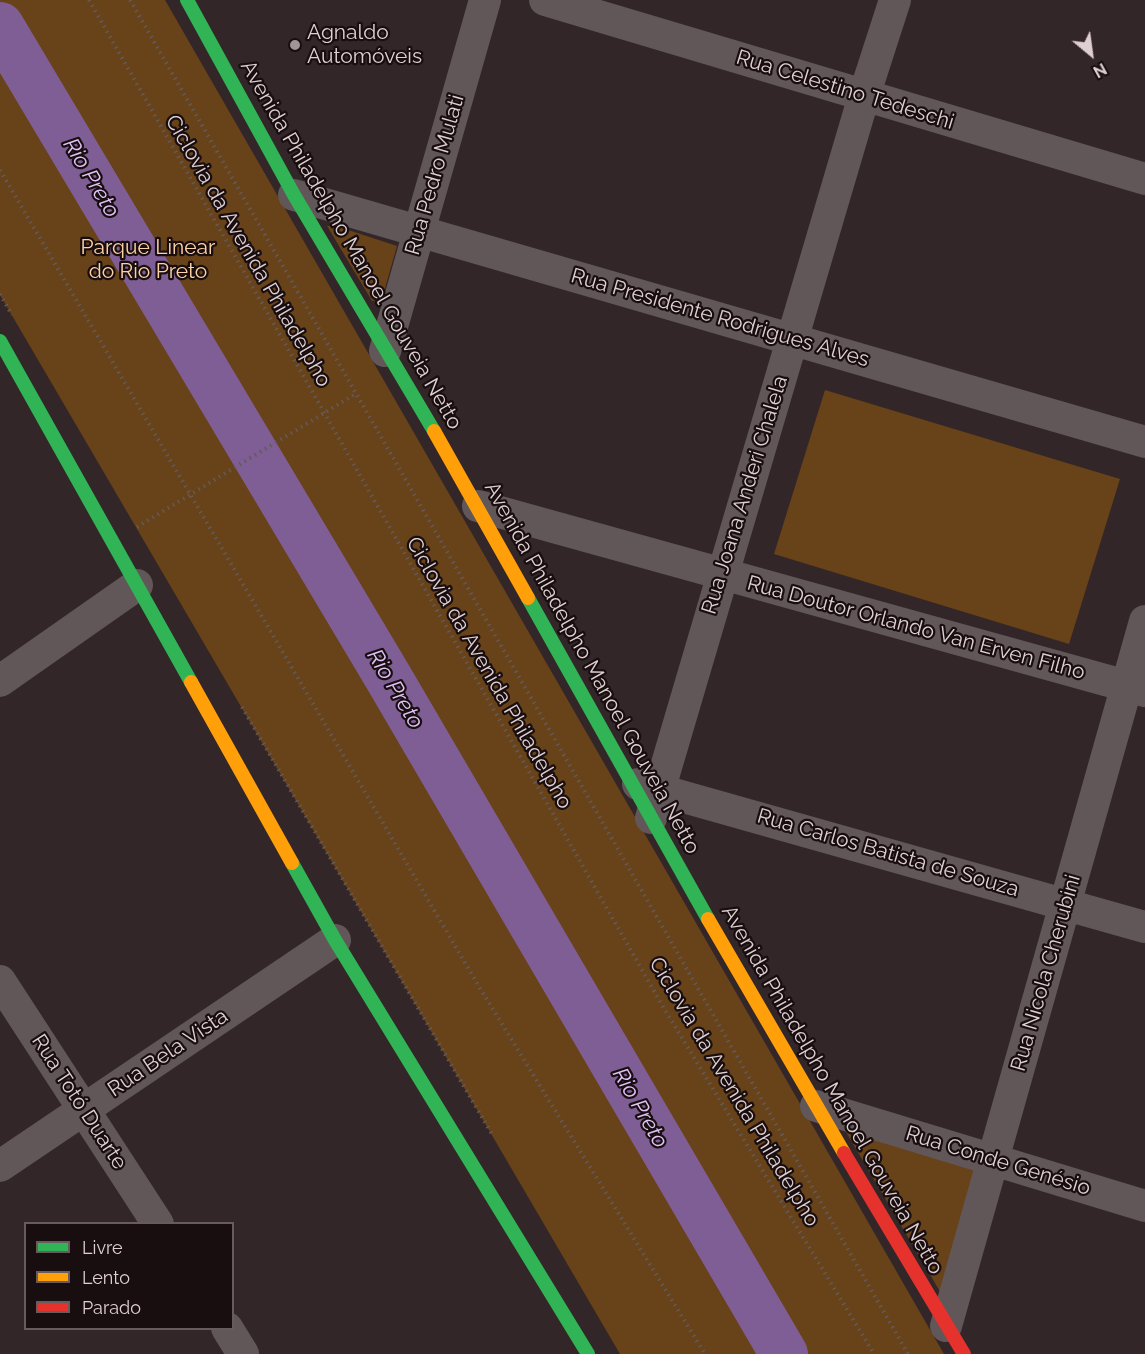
<!DOCTYPE html>
<meta charset="utf-8">
<style>
body{margin:0}
#map{position:relative;width:1145px;height:1354px;overflow:hidden;background:#332628;font-family:Raleway,sans-serif}
canvas{display:block}
.legend{position:absolute;left:24px;top:1222px;width:210px;height:108px;box-sizing:border-box;background:#180e10;border:2px solid #685b5d;margin:0;padding:8px 10px;list-style:none;font-size:18px;color:#dfcfd1}
.legend li{display:flex;align-items:center;gap:12px;height:30px}
.legend b{width:30px;border:2px solid #685b5d}
.north{position:absolute;left:1061px;top:24px;width:60px;height:60px;-webkit-text-stroke:4px #180e10;paint-order:stroke;rotate:151deg;font-size:16px;font-weight:700;line-height:24px;text-align:center;color:#dfcfd1}
.north::after{content:'';display:block;margin:auto;width:21px;height:27px;background:#dfcfd1;clip-path:polygon(50% 0,100% 100%,50% 72%,0 100%)}
</style>
<div id="map">
<canvas width="1145" height="1354"></canvas>
<ul class="legend">
<li><b style="height:8px;background:#30b455"></b>Livre</li>
<li><b style="height:8px;background:#ff9f0a"></b>Lento</li>
<li><b style="height:8px;background:#e5322d"></b>Parado</li>
</ul>
<div class="north">N</div>
</div>
<script>
const ctx = document.querySelector('canvas').getContext('2d');
ctx.lineJoin = 'round';
function fillPath(path, color) {
  ctx.fillStyle = color;
  ctx.fill(path, 'evenodd');
}
function trace(path, color, width, dash) {
  ctx.strokeStyle = color;
  ctx.lineWidth = width;
  ctx.lineCap = dash ? 'butt' : 'round';
  ctx.setLineDash(dash || []);
  ctx.stroke(path);
}
function write(font, color, halo, rows, align = 'center') {
  ctx.font = font + ' Raleway,sans-serif';
  ctx.lineWidth = 4.5;
  ctx.setLineDash([]);
  ctx.textBaseline = 'middle';
  ctx.strokeStyle = halo;
  ctx.fillStyle = color;
  for (const [text, x, y, turn = 0] of rows) {
    ctx.save();
    ctx.translate(x, y);
    ctx.rotate((+turn || 0) * Math.PI / 180);
    ctx.textAlign = isNaN(turn) ? turn : align;
    if (halo) ctx.strokeText(text, 0, 0);
    ctx.fillText(text, 0, 0);
    ctx.restore();
  }
}
fillPath(new Path2D(`
 M 0,0 L 165,0 L 944,1354 L 620,1354 L 0,295 Z
 M 327,226 L 336,226 L 397,246 L 382,299 L 372,301 Z
 M 825,390 L 1120,479 L 1069,644 L 774,554 Z
 M 843,1127 L 975,1168 L 942,1295 Z`), '#684218');
trace(new Path2D(`
 M 0,26 L 388,677 L 784,1354`), '#7f5e95', 48);
trace(new Path2D(`
 M 89,0 L 662,1005 L 874,1354
 M 130,0 L 908,1354
 M 0,170 L 478,985 L 705,1354
 M 0,294 L 12,315
 M 137,527 L 357,393
 M 242,707 L 493,1136`), '#635a5b', 4, [1.5, 4.5]);
trace(new Path2D(`
 M 545,0 L 1145,179
 M 294,195 L 1145,442
 M 385,351 L 485,0
 M 478,506 L 1145,691
 M 0,681 L 137,585
 M 638,784 L 1145,927
 M 651,818 L 864,96 L 895,0
 M 0,981 L 158,1224
 M 816,1106 L 1145,1206
 M 0,1166 L 335,940
 M 946,1326 L 1145,621
 M 227,1328 L 243,1354`), '#615758', 32);
trace(new Path2D(`
 M 187,0 L 294,195 L 434,431
 M 0,341 L 191,682
 M 528,598 L 708,919
 M 292,863 L 335,940 L 588,1354`), '#30b455', 14);
trace(new Path2D(`
 M 434,431 L 528,598
 M 191,682 L 292,863
 M 708,919 L 844,1153`), '#ff9f0a', 14);
trace(new Path2D(`
 M 844,1153 L 964,1354`), '#e5322d', 14);
for (const [x, y, r, color] of [
 [295,45,6,"#a39496"]
]) {
  const dot = new Path2D();
  dot.arc(x, y, r, 0, 2 * Math.PI);
  ctx.fillStyle = color;
  ctx.fill(dot);
  trace(dot, '#180e10', 2);
}
write('21px', '#dfcfd1', '#180e10', [
 ["Agnaldo",307,33],
 ["Automóveis",307,57]
], 'left');
write('21px', '#dfcfd1', '#180e10', [
 ["Rua Celestino Tedeschi",845,90,17],
 ["Rua Pedro Mulati",435,175,-74],
 ["Avenida Philadelpho Manoel Gouveia Netto",351,245,60],
 ["Ciclovia da Avenida Philadelpho",248,251,60],
 ["Rua Presidente Rodrigues Alves",720,318,16],
 ["Rua Joana Anderi Chalela",745,495,-73],
 ["Rua Doutor Orlando Van Erven Filho",916,628,15],
 ["Avenida Philadelpho Manoel Gouveia Netto",592,668,61],
 ["Ciclovia da Avenida Philadelpho",489,673,60],
 ["Rua Carlos Batista de Souza",888,853,16],
 ["Rua Nicola Cherubini",1046,973,-74],
 ["Rua Bela Vista",168,1053,-34],
 ["Avenida Philadelpho Manoel Gouveia Netto",832,1090,60],
 ["Ciclovia da Avenida Philadelpho",734,1092,59],
 ["Rua Totó Duarte",79,1102,57],
 ["Rua Conde Genésio",998,1161,17]
]);
write('21px', '#fed1a5', '#180e10', [
 ["Parque Linear",148,248],
 ["do Rio Preto",148,272]
]);
write('italic 22px', '#e0c3f7', '#180e10', [
 ["Rio Preto",91,178,59],
 ["Rio Preto",395,689,59],
 ["Rio Preto",640,1108,60]
]);
</script>
